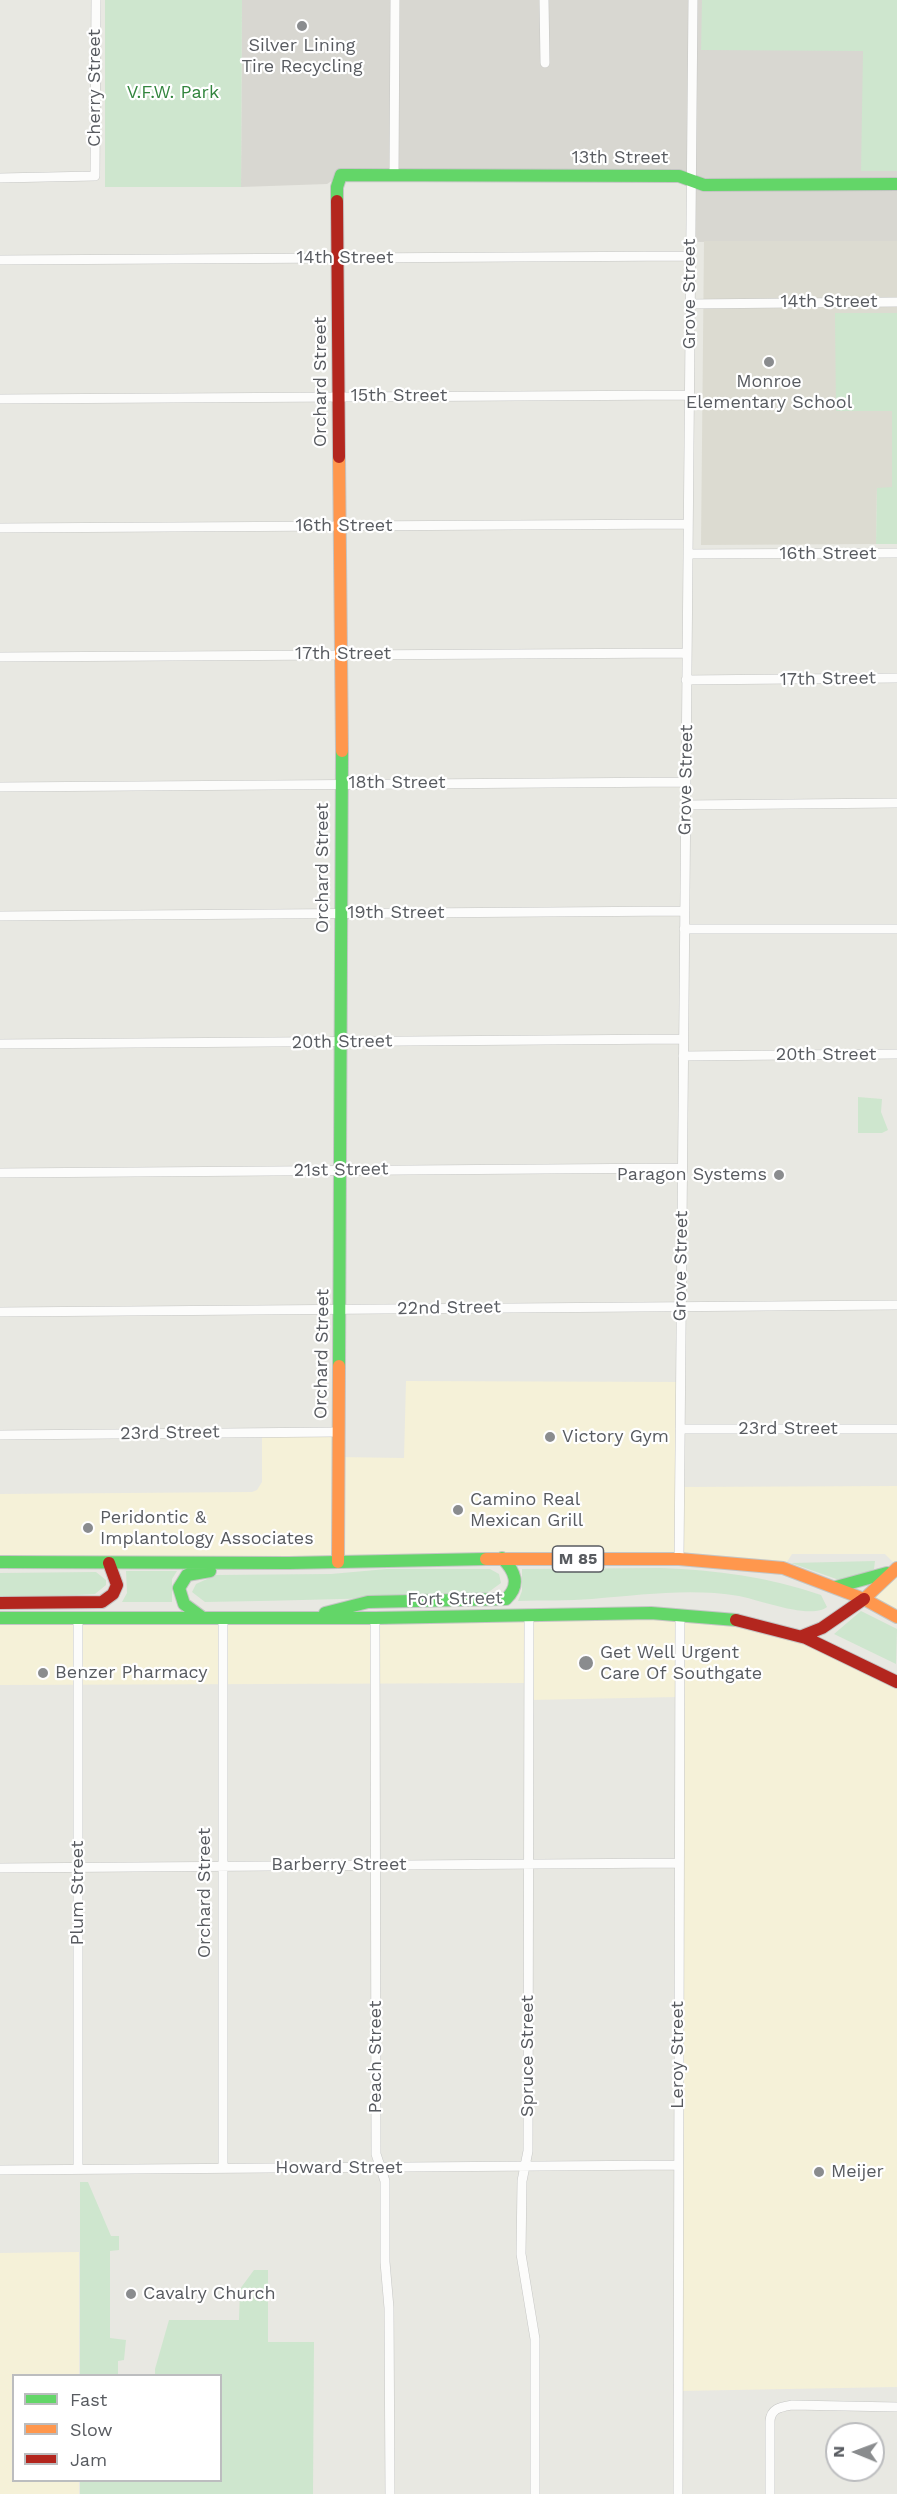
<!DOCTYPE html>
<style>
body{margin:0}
#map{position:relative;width:897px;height:2494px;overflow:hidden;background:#e8e8e2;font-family:"Work Sans",sans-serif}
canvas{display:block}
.legend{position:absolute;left:12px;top:2374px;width:210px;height:108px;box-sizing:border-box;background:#fff;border:2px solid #bcbdbf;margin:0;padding:8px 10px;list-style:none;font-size:18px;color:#585b60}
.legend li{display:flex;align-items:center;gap:12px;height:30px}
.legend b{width:30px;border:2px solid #bcbdbf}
.north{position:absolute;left:825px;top:2422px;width:60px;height:60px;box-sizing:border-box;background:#fff;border:2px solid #bcbdbf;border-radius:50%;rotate:271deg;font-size:16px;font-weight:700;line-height:24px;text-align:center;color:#585b60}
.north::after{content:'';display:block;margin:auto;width:21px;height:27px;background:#8a8c8e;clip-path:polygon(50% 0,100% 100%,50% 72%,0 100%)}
</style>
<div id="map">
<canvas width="897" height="2494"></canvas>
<ul class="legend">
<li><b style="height:8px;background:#63d668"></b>Fast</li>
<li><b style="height:8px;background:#ff974d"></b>Slow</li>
<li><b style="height:8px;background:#b3261e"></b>Jam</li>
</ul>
<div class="north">N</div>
</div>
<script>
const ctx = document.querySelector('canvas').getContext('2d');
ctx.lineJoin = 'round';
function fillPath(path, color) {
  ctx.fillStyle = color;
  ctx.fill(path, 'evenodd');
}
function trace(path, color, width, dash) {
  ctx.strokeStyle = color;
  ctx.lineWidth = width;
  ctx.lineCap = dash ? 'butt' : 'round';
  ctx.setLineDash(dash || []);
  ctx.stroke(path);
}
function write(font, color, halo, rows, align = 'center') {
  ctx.font = font + ' "Work Sans",sans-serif';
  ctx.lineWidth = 4.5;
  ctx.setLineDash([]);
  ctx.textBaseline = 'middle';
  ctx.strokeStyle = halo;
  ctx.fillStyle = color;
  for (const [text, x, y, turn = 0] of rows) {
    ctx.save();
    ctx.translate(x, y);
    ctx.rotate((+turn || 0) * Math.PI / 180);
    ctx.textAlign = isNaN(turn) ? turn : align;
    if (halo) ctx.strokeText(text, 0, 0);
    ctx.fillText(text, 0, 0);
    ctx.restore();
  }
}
fillPath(new Path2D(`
 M 406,1381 L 680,1382 L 680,1487 L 897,1486 L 897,1566 L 885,1554 L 792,1554 L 783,1568 L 756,1565 L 0,1562 L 0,1494 L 252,1492 L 257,1490 L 262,1482 L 262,1433 L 339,1432 L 339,1457 L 404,1458 Z
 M 897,1568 L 897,1617 L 864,1599 Z
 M 529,1616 L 749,1622 L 897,1682 L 897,2387 L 678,2391 L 678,1697 L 529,1700 L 528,1683 L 0,1685 L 0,1618 Z
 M 79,2252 L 79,2375 L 14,2376 L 14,2480 L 79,2481 L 79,2494 L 0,2494 L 0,2253 Z`), '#f5f1d8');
fillPath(new Path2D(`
 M 242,0 L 897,0 L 897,241 L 690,242 L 691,181 L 341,175 L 327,184 L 241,187 Z`), '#d8d7d1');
fillPath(new Path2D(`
 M 704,241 L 897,241 L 897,313 L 835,314 L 892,410 L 892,488 L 877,488 L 876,544 L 701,545 Z`), '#dcdbd1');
fillPath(new Path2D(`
 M 105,0 L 242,0 L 241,187 L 105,187 Z
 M 702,0 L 897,0 L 897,171 L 861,171 L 863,51 L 701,50 Z
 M 835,313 L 897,313 L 897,544 L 876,544 L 877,488 L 892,487 L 892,411 L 836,411 Z
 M 858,1097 L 882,1099 L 881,1112 L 888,1130 L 882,1133 L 858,1133 Z
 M 875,1561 L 874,1569 L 854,1580 L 842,1581 L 791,1563 Z
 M 661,1568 C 716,1570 769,1577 821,1595 L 827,1607 C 811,1620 760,1600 739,1596 C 690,1588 642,1595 592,1599 C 568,1601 543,1600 518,1601 L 522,1591 L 522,1569 Z
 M 387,1569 L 490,1569 L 499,1574 L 501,1583 L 490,1591 L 476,1596 C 386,1597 295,1601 205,1602 L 192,1592 L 196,1584 L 216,1575 L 331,1574 Z
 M 126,1571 L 177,1571 L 172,1579 L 172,1602 L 122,1602 L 127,1593 Z
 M 96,1572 L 106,1580 L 106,1585 L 95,1594 L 0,1599 L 0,1573 Z
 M 861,1611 L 897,1629 L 896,1664 L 834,1634 Z
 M 80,2182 L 88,2182 L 111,2236 L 119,2236 L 119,2250 L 110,2251 L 110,2338 L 126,2340 L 124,2360 L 118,2361 L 118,2375 L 80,2375 Z
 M 254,2270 L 268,2270 L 268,2342 L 314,2342 L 313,2494 L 80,2494 L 80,2481 L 220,2480 L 220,2376 L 155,2375 L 155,2369 L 169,2320 L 239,2320 L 240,2289 Z`), '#cee6ce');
const street = new Path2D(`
 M 544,0 L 545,63
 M 394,176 L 395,0
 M 0,178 L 95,176 L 96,0
 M 0,260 L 690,256
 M 690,304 L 897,302
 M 0,399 L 689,395
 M 0,528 L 688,524
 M 688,554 L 897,553
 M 0,657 L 686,653
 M 686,680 L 897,678
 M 0,787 L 686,782
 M 685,805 L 897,803
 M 0,916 L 684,911
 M 684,929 L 897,929
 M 0,1044 L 683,1039
 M 683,1056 L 897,1054
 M 0,1173 L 682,1168
 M 0,1312 L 897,1305
 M 680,1429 L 897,1429
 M 0,1435 L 339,1432
 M 679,1559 L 693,0
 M 529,1616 L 528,2151 L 522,2181 L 521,2254 L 535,2339 L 535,2494
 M 375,1618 L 376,2154 L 385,2181 L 385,2262 L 389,2308 L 390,2494
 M 0,1868 L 677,1863
 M 223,2168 L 223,1619
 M 78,2169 L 78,1617
 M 0,2170 L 678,2165
 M 678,2494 L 680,1615
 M 770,2494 L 770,2421 C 771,2408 781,2407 792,2405 L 897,2407`);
const fast = new Path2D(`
 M 337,201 L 337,187 L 341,175 L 679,176 L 704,185 L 897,184
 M 339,1366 L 342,751
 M 0,1562 L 289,1563 L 486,1559
 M 836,1587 L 887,1573
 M 325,1613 L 368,1602 L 506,1599 C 521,1585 515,1571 502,1558
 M 0,1618 L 375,1618 L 651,1613 L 736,1620
 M 203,1618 L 184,1604 L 179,1588 L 187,1575 L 210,1571`);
const slow = new Path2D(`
 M 339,457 L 342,751
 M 486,1559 L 679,1559 L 783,1568 L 864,1599 L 897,1617
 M 338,1562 L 339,1366
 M 864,1599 L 897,1568`);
const jam = new Path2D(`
 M 337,201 L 339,457
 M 0,1603 L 102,1602 L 113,1594 L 117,1585 L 109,1563
 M 736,1620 L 806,1638 L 897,1682
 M 802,1636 L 822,1628 L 864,1599`);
trace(street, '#c5c6c4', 10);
trace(fast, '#c4c5c4', 14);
trace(slow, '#c4c5c4', 14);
trace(jam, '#c4c5c4', 14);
trace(street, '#fcfcfb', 9);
trace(fast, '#63d668', 12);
trace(slow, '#ff974d', 12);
trace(jam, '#b3261e', 12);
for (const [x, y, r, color] of [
 [302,26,6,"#8a8c8e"],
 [769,362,6,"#8a8c8e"],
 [779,1175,6,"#8a8c8e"],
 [550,1437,6,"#8a8c8e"],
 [458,1510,6,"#8a8c8e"],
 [88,1528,6,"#8a8c8e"],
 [586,1663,8,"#8a8c8e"],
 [43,1673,6,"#8a8c8e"],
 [819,2172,6,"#8a8c8e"],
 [131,2294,6,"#8a8c8e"]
]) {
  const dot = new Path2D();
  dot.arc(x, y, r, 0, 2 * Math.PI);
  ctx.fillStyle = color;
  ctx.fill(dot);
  trace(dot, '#fff', 2);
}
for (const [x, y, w] of [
 [578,1559,51]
]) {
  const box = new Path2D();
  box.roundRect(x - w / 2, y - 13, w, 26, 4.5);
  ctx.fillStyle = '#fff';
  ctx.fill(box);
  trace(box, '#585b60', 1.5);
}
write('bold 16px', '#585b60', null, [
 ["M 85",578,1559]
]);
write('18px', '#585b60', '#fff', [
 ["Silver Lining",302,46,"center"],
 ["Tire Recycling",302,67,"center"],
 ["Monroe",769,382,"center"],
 ["Elementary School",769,403,"center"],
 ["Paragon Systems",767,1175,"right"],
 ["Victory Gym",562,1437],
 ["Camino Real",470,1500],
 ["Mexican Grill",470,1521],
 ["Peridontic &",100,1518],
 ["Implantology Associates",100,1539],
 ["Get Well Urgent",600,1653],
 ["Care Of Southgate",600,1674],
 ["Benzer Pharmacy",55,1673],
 ["Meijer",831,2172],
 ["Cavalry Church",143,2294]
], 'left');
write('18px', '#585b60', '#fff', [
 ["Cherry Street",95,88,-90],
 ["13th Street",620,158],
 ["14th Street",345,258],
 ["Grove Street",690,294,-90],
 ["14th Street",829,302],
 ["Orchard Street",321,382,-90],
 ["15th Street",399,396],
 ["16th Street",344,526],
 ["16th Street",828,554],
 ["17th Street",343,654],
 ["17th Street",828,679,-1],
 ["Grove Street",686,780,-89],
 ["18th Street",397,783],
 ["Orchard Street",323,868,-90],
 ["19th Street",396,913],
 ["20th Street",342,1042,-1],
 ["20th Street",826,1055],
 ["21st Street",341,1170,-1],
 ["Grove Street",681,1266,-89],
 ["22nd Street",449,1308,-1],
 ["Orchard Street",322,1354,-89],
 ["23rd Street",788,1429],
 ["23rd Street",170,1433,-1],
 ["Fort Street",455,1599,-1],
 ["Barberry Street",339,1865],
 ["Plum Street",78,1893,-90],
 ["Orchard Street",205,1893,-90],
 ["Leroy Street",678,2055,-90],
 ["Spruce Street",528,2056,-90],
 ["Peach Street",376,2057,-90],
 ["Howard Street",339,2168]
]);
write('18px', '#32853d', '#fff', [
 ["V.F.W. Park",173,93]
]);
</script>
